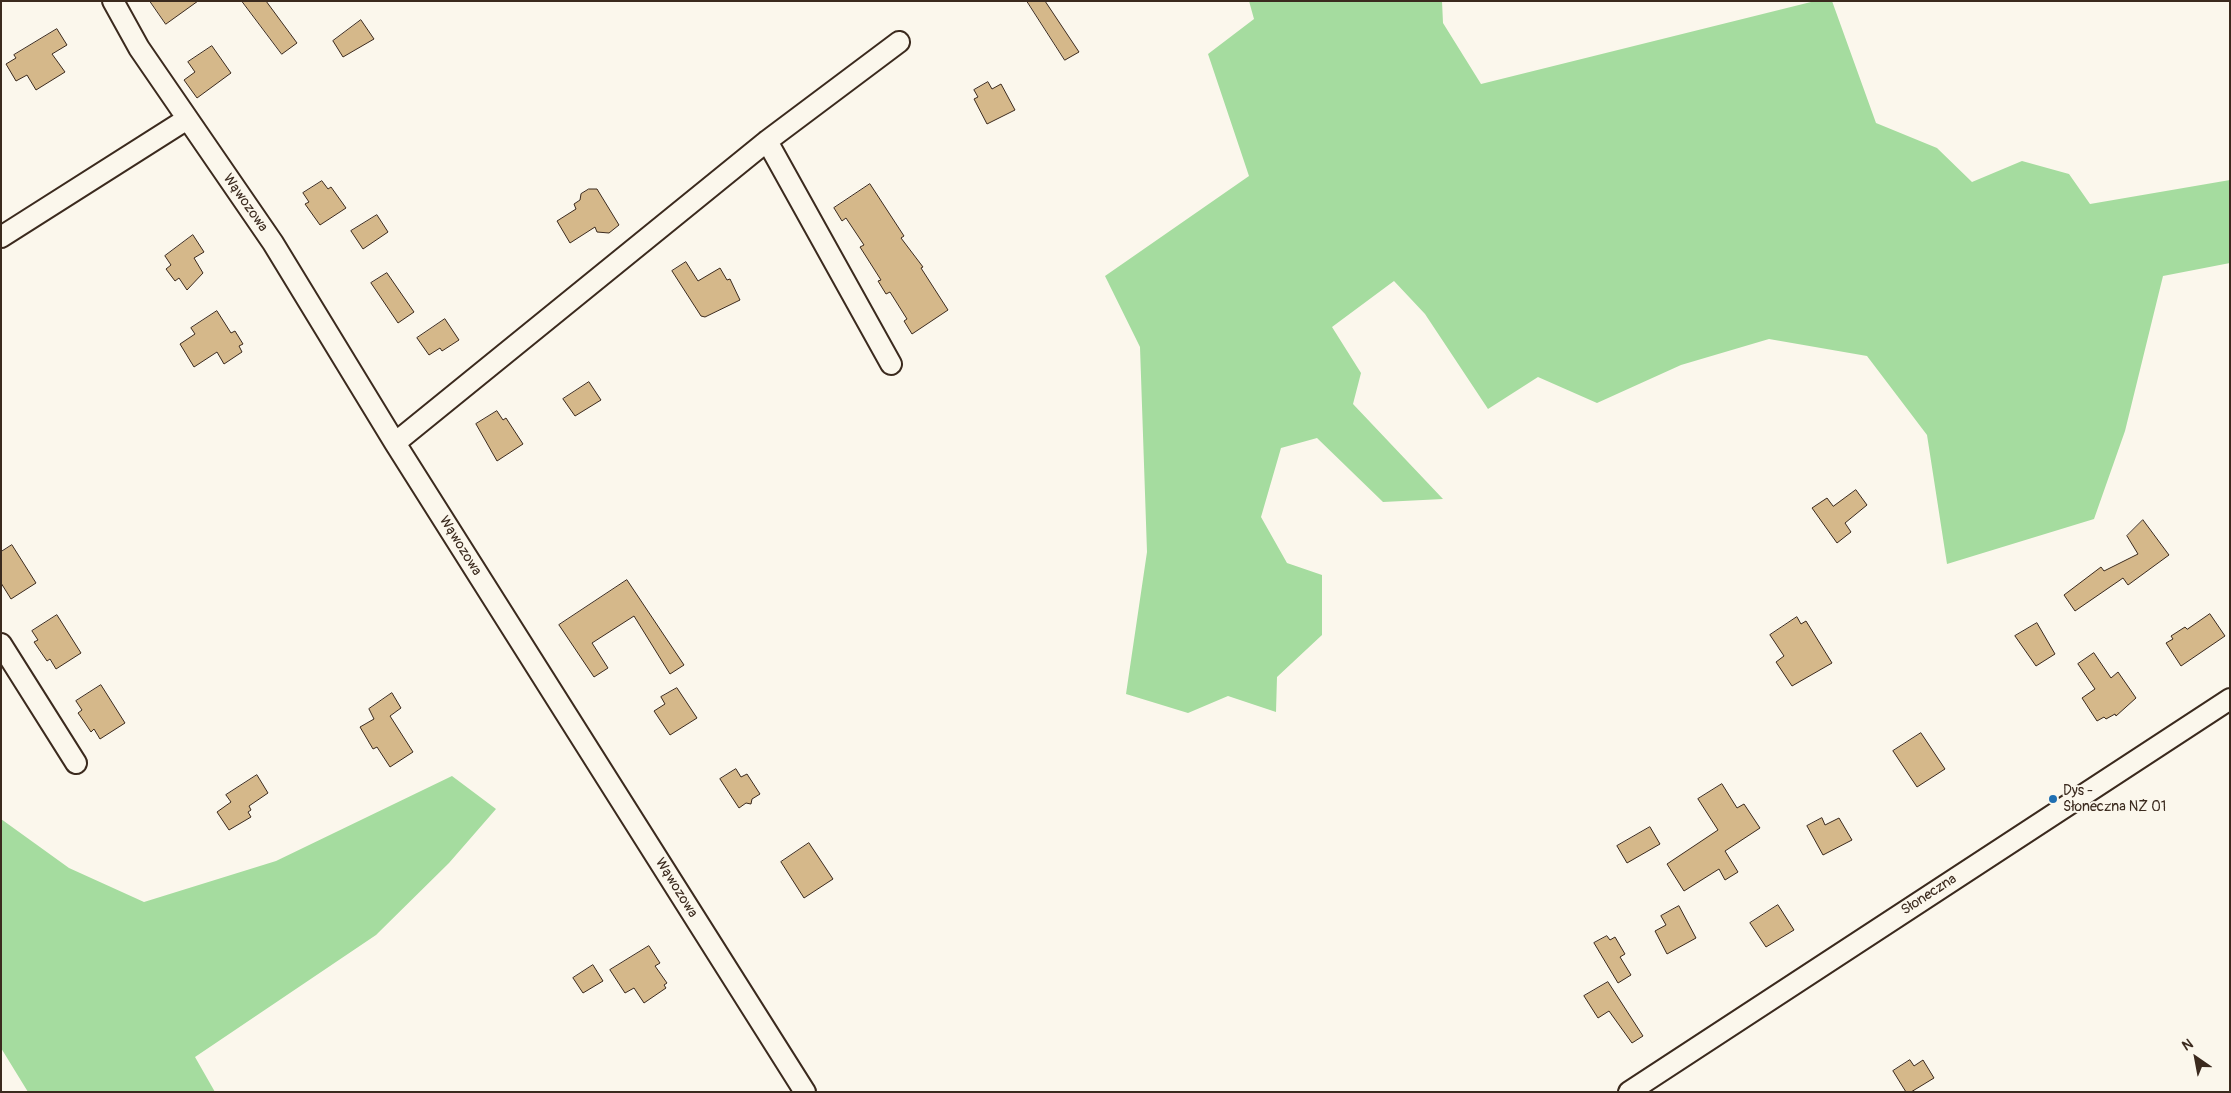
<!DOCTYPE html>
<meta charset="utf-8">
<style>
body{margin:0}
#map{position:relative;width:2231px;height:1093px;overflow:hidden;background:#fbf7ec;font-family:Pangolin,sans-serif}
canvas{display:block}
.frame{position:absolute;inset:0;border:2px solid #3b2a1e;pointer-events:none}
.north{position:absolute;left:2171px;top:1033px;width:50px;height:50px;-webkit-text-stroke:4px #fbf7ec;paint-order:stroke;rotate:327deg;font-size:14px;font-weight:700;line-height:20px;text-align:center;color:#3b2a1e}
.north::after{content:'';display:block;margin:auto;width:18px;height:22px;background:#3b2a1e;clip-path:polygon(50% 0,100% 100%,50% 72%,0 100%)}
</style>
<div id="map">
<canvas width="2231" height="1093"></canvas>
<div class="frame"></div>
<div class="north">N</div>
</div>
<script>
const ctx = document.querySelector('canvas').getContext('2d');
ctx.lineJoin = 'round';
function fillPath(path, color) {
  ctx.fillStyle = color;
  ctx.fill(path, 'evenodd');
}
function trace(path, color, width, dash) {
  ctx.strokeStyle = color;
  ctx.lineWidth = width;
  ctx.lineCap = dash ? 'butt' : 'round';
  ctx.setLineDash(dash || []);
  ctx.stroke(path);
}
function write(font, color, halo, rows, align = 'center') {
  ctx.font = font + ' Pangolin,sans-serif';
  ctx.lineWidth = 4;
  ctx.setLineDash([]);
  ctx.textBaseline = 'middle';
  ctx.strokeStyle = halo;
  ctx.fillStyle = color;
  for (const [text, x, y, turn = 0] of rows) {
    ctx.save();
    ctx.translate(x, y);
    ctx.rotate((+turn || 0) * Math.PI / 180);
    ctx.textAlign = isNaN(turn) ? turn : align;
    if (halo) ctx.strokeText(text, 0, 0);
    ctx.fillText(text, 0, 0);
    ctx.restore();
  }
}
fillPath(new Path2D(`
 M 1249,1 L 1442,1 L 1443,23 L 1481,84 L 1815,1 L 1832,1 L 1876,123 L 1937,148 L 1972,182 L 2022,161 L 2069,174 L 2090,204 L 2230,180 L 2230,263 L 2163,276 L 2125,431 L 2094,519 L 1947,564 L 1927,435 L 1867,356 L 1769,339 L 1681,365 L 1597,403 L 1538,377 L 1488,409 L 1425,314 L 1394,281 L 1332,327 L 1361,373 L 1353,404 L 1443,499 L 1383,502 L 1317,438 L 1281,448 L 1261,517 L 1287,563 L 1322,575 L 1322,635 L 1277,677 L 1276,712 L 1228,696 L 1188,713 L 1126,694 L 1147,552 L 1140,347 L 1105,276 L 1249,176 L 1208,54 L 1254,19 Z
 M 452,776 L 496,809 L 449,863 L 376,935 L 195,1057 L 215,1092 L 28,1092 L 1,1048 L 1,819 L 69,868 L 144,902 L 276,861 Z`), '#a5dc9f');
const building = new Path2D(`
 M 150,1 L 198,1 L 166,24 Z
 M 242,1 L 266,1 L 297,43 L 282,54 Z
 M 1027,1 L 1045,1 L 1079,52 L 1065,60 Z
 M 361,20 L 374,39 L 343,57 L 333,41 Z
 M 57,29 L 67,45 L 52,54 L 65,72 L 36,90 L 27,75 L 16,81 L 6,64 L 16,58 L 14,55 Z
 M 212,46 L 231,73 L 197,98 L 184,80 L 195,72 L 188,62 Z
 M 988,82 L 992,89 L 1001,84 L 1015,110 L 987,124 L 974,99 L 978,97 L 974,90 Z
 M 322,181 L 328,189 L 331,187 L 346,208 L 320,225 L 305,204 L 309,202 L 303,193 Z
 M 870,184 L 904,236 L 901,238 L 923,267 L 921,268 L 948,310 L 912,334 L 904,321 L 907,319 L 890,292 L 886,294 L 878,281 L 881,280 L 860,247 L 864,245 L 846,218 L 842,221 L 834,208 Z
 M 589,189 L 597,189 L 619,225 L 609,233 L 597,232 L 595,227 L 570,243 L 557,221 L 576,209 L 574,204 L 580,200 L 581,194 Z
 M 377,215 L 388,232 L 363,249 L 351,231 Z
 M 193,235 L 204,252 L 194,258 L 203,273 L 187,290 L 179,278 L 175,281 L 166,269 L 171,265 L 165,256 Z
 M 686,262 L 698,281 L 720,268 L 727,280 L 730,279 L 740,300 L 705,317 L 701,316 L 672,271 Z
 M 387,273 L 414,312 L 398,323 L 371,283 Z
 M 217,311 L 231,333 L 235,331 L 243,344 L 239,346 L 242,352 L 224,364 L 217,352 L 194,367 L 180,344 L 195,334 L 191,328 Z
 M 445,319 L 459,340 L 442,351 L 440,348 L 429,355 L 417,338 Z
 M 589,382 L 601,400 L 575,416 L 563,399 Z
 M 497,411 L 503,420 L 506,418 L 523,444 L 497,461 L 476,424 Z
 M 1856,490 L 1867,505 L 1845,523 L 1851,532 L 1837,543 L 1812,508 L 1827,498 L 1833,506 Z
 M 2143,520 L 2169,555 L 2128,585 L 2123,578 L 2075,611 L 2064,595 L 2101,567 L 2104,571 L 2138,554 L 2127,536 Z
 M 12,545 L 36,583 L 11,599 L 1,583 L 1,552 Z
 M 627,580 L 684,665 L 670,674 L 634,616 L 592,643 L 608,668 L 594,677 L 559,625 Z
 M 2210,614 L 2225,636 L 2181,666 L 2166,643 L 2173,639 L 2171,636 L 2185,627 L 2187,629 Z
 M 57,615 L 81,653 L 56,669 L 50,659 L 47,661 L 34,642 L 38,640 L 32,631 Z
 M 1797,617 L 1801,624 L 1806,621 L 1832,663 L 1792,686 L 1776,662 L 1784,656 L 1770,635 Z
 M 2037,623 L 2055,654 L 2036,666 L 2015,636 Z
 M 2094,653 L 2111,678 L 2118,672 L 2136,698 L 2116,716 L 2115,714 L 2106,719 L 2104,717 L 2097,721 L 2082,698 L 2095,689 L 2078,664 Z
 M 101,685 L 125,723 L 100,739 L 94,729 L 91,732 L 85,723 L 78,713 L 82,710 L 76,701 Z
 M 677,688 L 697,718 L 670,735 L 654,711 L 665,704 L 661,697 Z
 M 392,693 L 401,708 L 390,716 L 413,752 L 390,767 L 377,747 L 373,749 L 360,727 L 374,719 L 369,709 Z
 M 1921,733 L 1945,769 L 1917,787 L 1893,751 Z
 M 736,769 L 741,777 L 747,774 L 760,794 L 752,799 L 751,804 L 746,803 L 739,808 L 720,779 Z
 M 257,775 L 268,793 L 249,806 L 251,810 L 248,812 L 251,817 L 229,830 L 217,812 L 231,802 L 226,795 Z
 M 1722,784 L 1737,808 L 1744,804 L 1760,828 L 1725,851 L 1738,872 L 1725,880 L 1719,869 L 1684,891 L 1667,864 L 1718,830 L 1698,799 Z
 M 1822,818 L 1825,825 L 1839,818 L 1852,840 L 1823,855 L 1807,826 Z
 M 1650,827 L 1660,844 L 1627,863 L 1617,846 Z
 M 809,843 L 833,879 L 804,898 L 781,862 Z
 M 1778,905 L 1794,930 L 1766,947 L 1750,923 Z
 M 1679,906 L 1696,938 L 1667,954 L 1655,931 L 1666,925 L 1661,916 Z
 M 1607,936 L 1610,940 L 1615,937 L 1625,954 L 1620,957 L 1631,975 L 1618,983 L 1594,943 Z
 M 649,946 L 660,963 L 655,966 L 667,983 L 664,985 L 666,988 L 644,1003 L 634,988 L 625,993 L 610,970 Z
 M 593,965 L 603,981 L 583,993 L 573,978 Z
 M 1608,982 L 1643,1036 L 1632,1043 L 1609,1011 L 1598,1018 L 1584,996 Z
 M 1910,1060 L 1914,1066 L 1923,1060 L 1934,1078 L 1911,1092 L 1906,1092 L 1893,1071 Z`);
fillPath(building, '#d5b88a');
trace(building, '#3b2a1e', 1);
const minor = new Path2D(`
 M 113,1 L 139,48 L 273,243 L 395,443 L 805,1092
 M 767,141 L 891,364
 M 1,237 L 187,119
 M 395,443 L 767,141 L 899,42
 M 1,644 L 76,763
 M 1629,1092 L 2230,699`);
trace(minor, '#3b2a1e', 24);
trace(minor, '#fbf7ec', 20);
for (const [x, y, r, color] of [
 [2053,799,5,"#1f6fb2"]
]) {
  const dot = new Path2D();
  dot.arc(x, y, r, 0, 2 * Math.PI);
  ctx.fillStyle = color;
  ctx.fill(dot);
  trace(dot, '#fbf7ec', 2);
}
write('14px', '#3b2a1e', '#fbf7ec', [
 ["Wąwozowa",245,203,55],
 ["Wąwozowa",460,546,58],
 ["Wąwozowa",676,888,58],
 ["Słoneczna",1929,895,-33]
]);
write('14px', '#3b2a1e', '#fbf7ec', [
 ["Dys -",2063,791],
 ["Słoneczna NŻ 01",2063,807]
], 'left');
</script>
